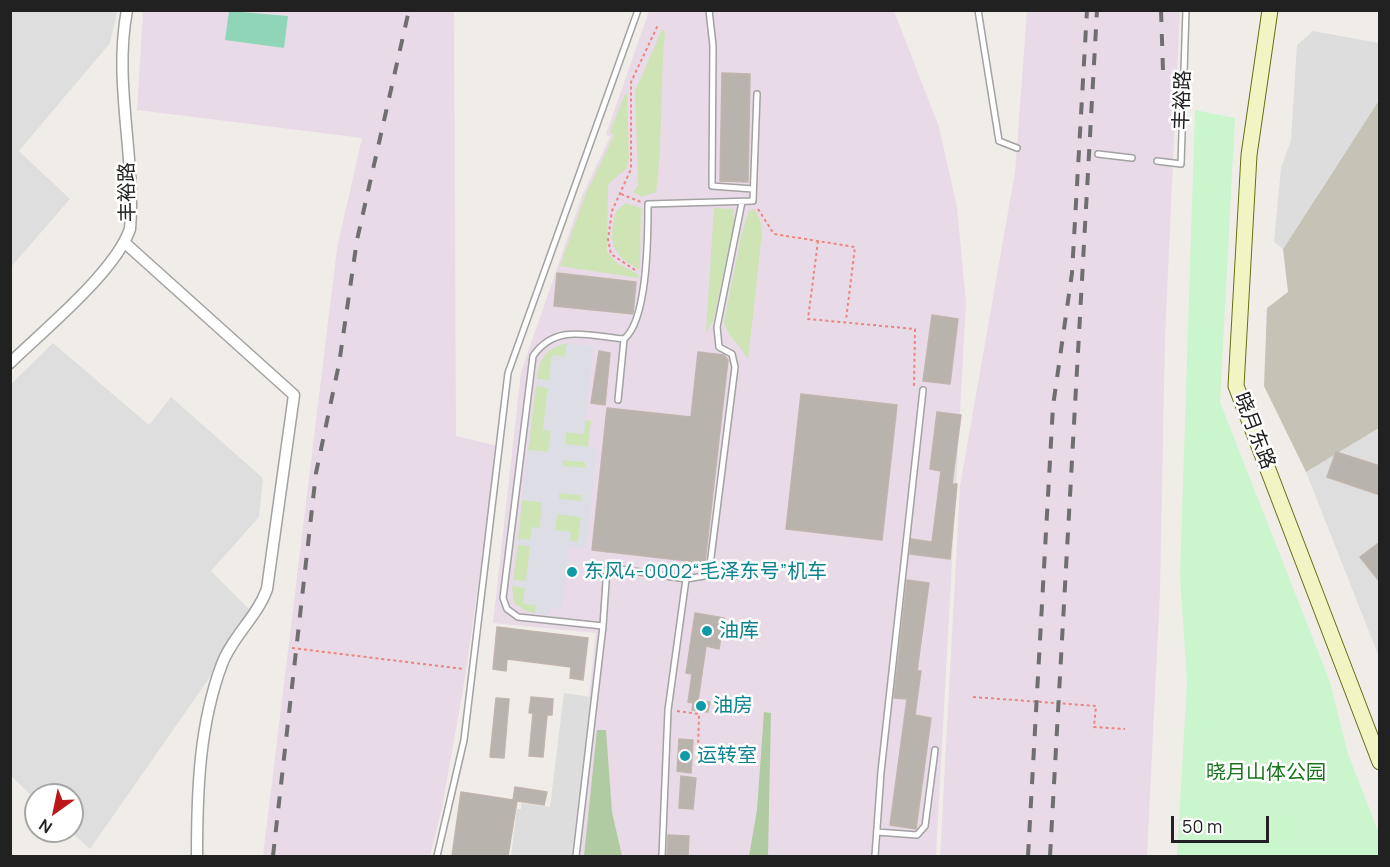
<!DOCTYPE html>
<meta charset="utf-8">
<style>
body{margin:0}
#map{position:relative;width:1390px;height:867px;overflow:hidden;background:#f0ede9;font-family:Manrope,sans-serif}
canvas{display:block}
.frame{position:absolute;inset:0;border:12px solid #212121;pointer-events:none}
.north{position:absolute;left:24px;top:783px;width:60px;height:60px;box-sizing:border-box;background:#fff;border:2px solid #a6a6a6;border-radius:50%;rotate:213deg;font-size:16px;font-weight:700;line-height:24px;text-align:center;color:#212121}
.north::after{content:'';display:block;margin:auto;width:21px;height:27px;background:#bc151c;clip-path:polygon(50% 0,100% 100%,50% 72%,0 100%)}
.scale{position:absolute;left:1171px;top:816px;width:98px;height:27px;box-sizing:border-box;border:3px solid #212121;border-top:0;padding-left:8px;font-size:18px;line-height:21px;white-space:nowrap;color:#212121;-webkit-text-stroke:4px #fff;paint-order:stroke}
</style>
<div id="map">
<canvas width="1390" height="867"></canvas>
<div class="frame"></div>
<div class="north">N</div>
<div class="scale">50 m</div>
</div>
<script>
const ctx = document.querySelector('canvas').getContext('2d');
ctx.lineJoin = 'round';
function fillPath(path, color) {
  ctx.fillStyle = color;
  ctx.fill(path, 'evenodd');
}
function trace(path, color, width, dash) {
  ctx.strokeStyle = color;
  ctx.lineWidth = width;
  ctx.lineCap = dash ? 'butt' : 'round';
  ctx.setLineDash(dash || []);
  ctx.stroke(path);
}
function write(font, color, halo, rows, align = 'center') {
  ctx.font = font + ' Manrope,"Noto Sans SC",sans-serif';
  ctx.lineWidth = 5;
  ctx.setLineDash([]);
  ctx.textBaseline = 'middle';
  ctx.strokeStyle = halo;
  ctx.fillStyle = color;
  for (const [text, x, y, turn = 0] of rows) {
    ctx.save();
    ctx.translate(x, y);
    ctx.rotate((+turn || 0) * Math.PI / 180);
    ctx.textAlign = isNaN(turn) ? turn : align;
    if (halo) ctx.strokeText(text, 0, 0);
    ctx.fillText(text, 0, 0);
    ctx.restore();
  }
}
fillPath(new Path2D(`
 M 11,10 L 117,12 L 110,43 L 19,151 L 70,199 L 11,267 Z
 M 53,343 L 149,425 L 171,397 L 263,478 L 259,517 L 211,571 L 254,614 L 90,849 L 70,831 L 72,795 L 36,795 L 36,800 L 11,776 L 10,385 Z
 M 1379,428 L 1379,657 L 1306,472 Z`), '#dfdede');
fillPath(new Path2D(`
 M 143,11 L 454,11 L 456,436 L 498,446 L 465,678 L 442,808 L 430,856 L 263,856 L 337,248 L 362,138 L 137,110 Z
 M 649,11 L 894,11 L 939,127 L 957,207 L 966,302 L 936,856 L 571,856 L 596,633 L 493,623 L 521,372 L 582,196 L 610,137 L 606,134 Z
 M 1027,11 L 1180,11 L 1165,337 L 1160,592 L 1147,856 L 940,856 L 960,486 L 1015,172 Z`), '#e8dbe7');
fillPath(new Path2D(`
 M 1379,100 L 1379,428 L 1306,472 L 1264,386 L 1267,308 L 1288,292 L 1283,249 Z`), '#c4c3b5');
fillPath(new Path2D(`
 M 662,30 L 665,31 C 660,84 663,139 656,192 L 642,197 L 633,192 L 638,186 L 635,91 Z
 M 627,94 L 629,159 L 627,168 L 608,184 L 607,252 L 617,263 L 639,275 L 638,278 L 560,266 L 585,196 L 614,135 L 610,132 L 624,96 Z
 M 626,203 L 641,208 L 640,270 C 611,254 608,243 616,211 Z
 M 714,208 L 733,209 L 735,220 L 713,321 L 706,332 Z
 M 754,209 L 760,219 L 762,232 L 748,360 C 742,345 728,339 724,322 L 741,236 L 749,211 Z
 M 567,343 L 565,357 L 552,355 L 549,380 L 537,379 C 540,357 545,349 567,343 Z
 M 536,386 L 548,388 L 543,429 L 551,430 L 548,452 L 528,450 Z
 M 585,420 L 591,421 L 588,447 L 565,444 L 566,432 L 583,434 Z
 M 563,460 L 585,462 L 585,468 L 562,466 Z
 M 559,493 L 582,495 L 581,502 L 558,499 Z
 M 522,500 L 542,502 L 540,528 L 530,540 L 518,539 Z
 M 557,514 L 581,517 L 578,542 L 570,541 L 555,530 Z
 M 518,545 L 530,546 L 526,582 L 513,580 Z
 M 512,586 L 525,588 L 536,605 L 535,613 L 526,611 L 514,603 Z`), '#cee4b4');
fillPath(new Path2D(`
 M 764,712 L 771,713 L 768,856 L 749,856 L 757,810 Z
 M 597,730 L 606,730 L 612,812 L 622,856 L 584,856 Z`), '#b0cba2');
fillPath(new Path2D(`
 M 1195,110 L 1235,118 L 1220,402 L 1330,682 L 1348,754 L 1379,833 L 1379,856 L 1177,856 L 1187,683 L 1180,576 Z`), '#cbf5cd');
fillPath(new Path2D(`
 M 229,11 L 288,16 L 284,48 L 225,40 Z`), '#8fd6b8');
fillPath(new Path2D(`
 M 1313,31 L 1379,43 L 1379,100 L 1283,249 L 1274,242 L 1281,168 L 1291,140 L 1297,45 Z
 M 564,693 L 591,697 L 571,856 L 511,856 L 517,809 L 521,809 L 521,803 L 550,807 Z`), '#ddd');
fillPath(new Path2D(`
 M 567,343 L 593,346 L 584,434 L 566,432 L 565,444 L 597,448 L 586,548 L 569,547 L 562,608 L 550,607 L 549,615 L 536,613 L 536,605 L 523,604 L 525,588 L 512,586 L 513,580 L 526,581 L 530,546 L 518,545 L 518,539 L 530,540 L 532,527 L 540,528 L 542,502 L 522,500 L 528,450 L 548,452 L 551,431 L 543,430 L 548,388 L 536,386 L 537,379 L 549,380 L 552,355 L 565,357 ZM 563,460 L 585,462 L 585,468 L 562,466 ZM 559,493 L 581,495 L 581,501 L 559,499 ZM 557,514 L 581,517 L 578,542 L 570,541 L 571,532 L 555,530 Z`), '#dddde6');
const building = new Path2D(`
 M 722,73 L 750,74 L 748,182 L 720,181 Z
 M 557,273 L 636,282 L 633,314 L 554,306 Z
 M 932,315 L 958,319 L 950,384 L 923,381 Z
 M 599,351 L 610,353 L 605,405 L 591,403 Z
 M 698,352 L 724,355 L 728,360 L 705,563 L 592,550 L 607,408 L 691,417 Z
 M 801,394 L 897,405 L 882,540 L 786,529 Z
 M 937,412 L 961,415 L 952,484 L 957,484 L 950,559 L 910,554 L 911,539 L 932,542 L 941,471 L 930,469 Z
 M 1336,452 L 1380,466 L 1380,495 L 1327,477 Z
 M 1380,542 L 1380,582 L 1360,557 Z
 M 907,580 L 929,583 L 917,671 L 921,671 L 915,715 L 931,718 L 916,829 L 890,825 L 907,699 L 894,698 Z
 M 695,613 L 724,618 L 719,649 L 706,646 L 698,701 L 710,702 L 708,712 L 692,710 L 693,703 L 688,702 L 692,674 L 686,673 Z
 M 497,627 L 588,638 L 583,680 L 570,678 L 571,667 L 507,659 L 506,671 L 493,669 Z
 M 531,697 L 553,699 L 552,715 L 547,715 L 543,757 L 529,756 L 533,713 L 529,713 Z
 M 496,698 L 509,699 L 504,758 L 490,757 Z
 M 679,739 L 693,740 L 691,773 L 677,771 Z
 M 681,776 L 696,778 L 693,809 L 679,808 Z
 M 515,787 L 547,792 L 544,805 L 517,801 L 508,856 L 452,856 L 461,792 L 513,800 Z
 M 668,835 L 689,836 L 688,856 L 667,856 Z`);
fillPath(building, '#b9b3ae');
trace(building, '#c0b4ac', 1.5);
const lane = new Path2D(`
 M 709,10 L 713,46 L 712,186 L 753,189
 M 978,10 L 999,141 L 1017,148
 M 1098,154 L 1132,158
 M 1157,161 L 1181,164 L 1186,10
 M 618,400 L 624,339
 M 603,626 L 607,567 L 686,579 L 704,576 L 710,565 L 735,367 L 732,354 L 719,347 L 717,327 L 742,202
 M 877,832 L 917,835 L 925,826 L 935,750
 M 437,856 L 464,740 L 508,373 L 638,10
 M 576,856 L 603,626 L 518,617 L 507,609 L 503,598 L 533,356 C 556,323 589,336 624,339 C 648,320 648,235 648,204 L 753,201 L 757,94
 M 662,856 L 668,710 L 686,579
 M 875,856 L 881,772 L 923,390`);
const street = new Path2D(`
 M 125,243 L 294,395 L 267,589 C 257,617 232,637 222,664 C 199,725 197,792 197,856
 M 10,363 C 45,329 115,272 130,229 C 136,156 113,83 127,10`);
const secondary = new Path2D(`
 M 1270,10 L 1249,155 L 1236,386 L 1380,762`);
trace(lane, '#a2a2a2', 8);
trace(street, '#a2a2a2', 13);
trace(secondary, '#686f11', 17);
trace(new Path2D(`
 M 621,194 L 641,202
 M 758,209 L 774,234 L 855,247 L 846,320
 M 818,241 L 808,319 L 915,329 L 914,387
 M 635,270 L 611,254 L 608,239 L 612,211 L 631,169 L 631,82 L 658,25
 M 292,648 L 464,669
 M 973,697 L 1096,706 L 1094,727 L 1125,729
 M 677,711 L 699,714 L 698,751 L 754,758`), '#ec857e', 2, [3, 3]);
trace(lane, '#fff', 5);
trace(street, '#fff', 10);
trace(secondary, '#f3f4c3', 15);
trace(new Path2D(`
 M 1161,10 L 1163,71
 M 273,856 L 316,473 L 339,364 L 357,240 L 409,10
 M 1028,856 L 1053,406 L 1072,273 L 1087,10
 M 1050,856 L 1097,10`), '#6f6f6f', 4, [12, 12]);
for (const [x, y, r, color] of [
 [572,572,6,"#0f9aa8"],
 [707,631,6,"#0f9aa8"],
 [701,706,6,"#0f9aa8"],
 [685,756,6,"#0f9aa8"]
]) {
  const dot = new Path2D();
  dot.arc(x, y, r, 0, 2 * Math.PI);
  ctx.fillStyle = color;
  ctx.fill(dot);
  trace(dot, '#fff', 2);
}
write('20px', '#212121', '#fff', [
 ["丰裕路",1183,100,-88],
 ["丰裕路",128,192,-91],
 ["晓月东路",1254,431,69]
]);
write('20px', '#0d838f', '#fff', [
 ["东风4-0002“毛泽东号”机车",584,572],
 ["油库",719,631],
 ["油房",713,706],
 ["运转室",697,756]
], 'left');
write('20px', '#18761c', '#fff', [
 ["晓月山体公园",1266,773]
]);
</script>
